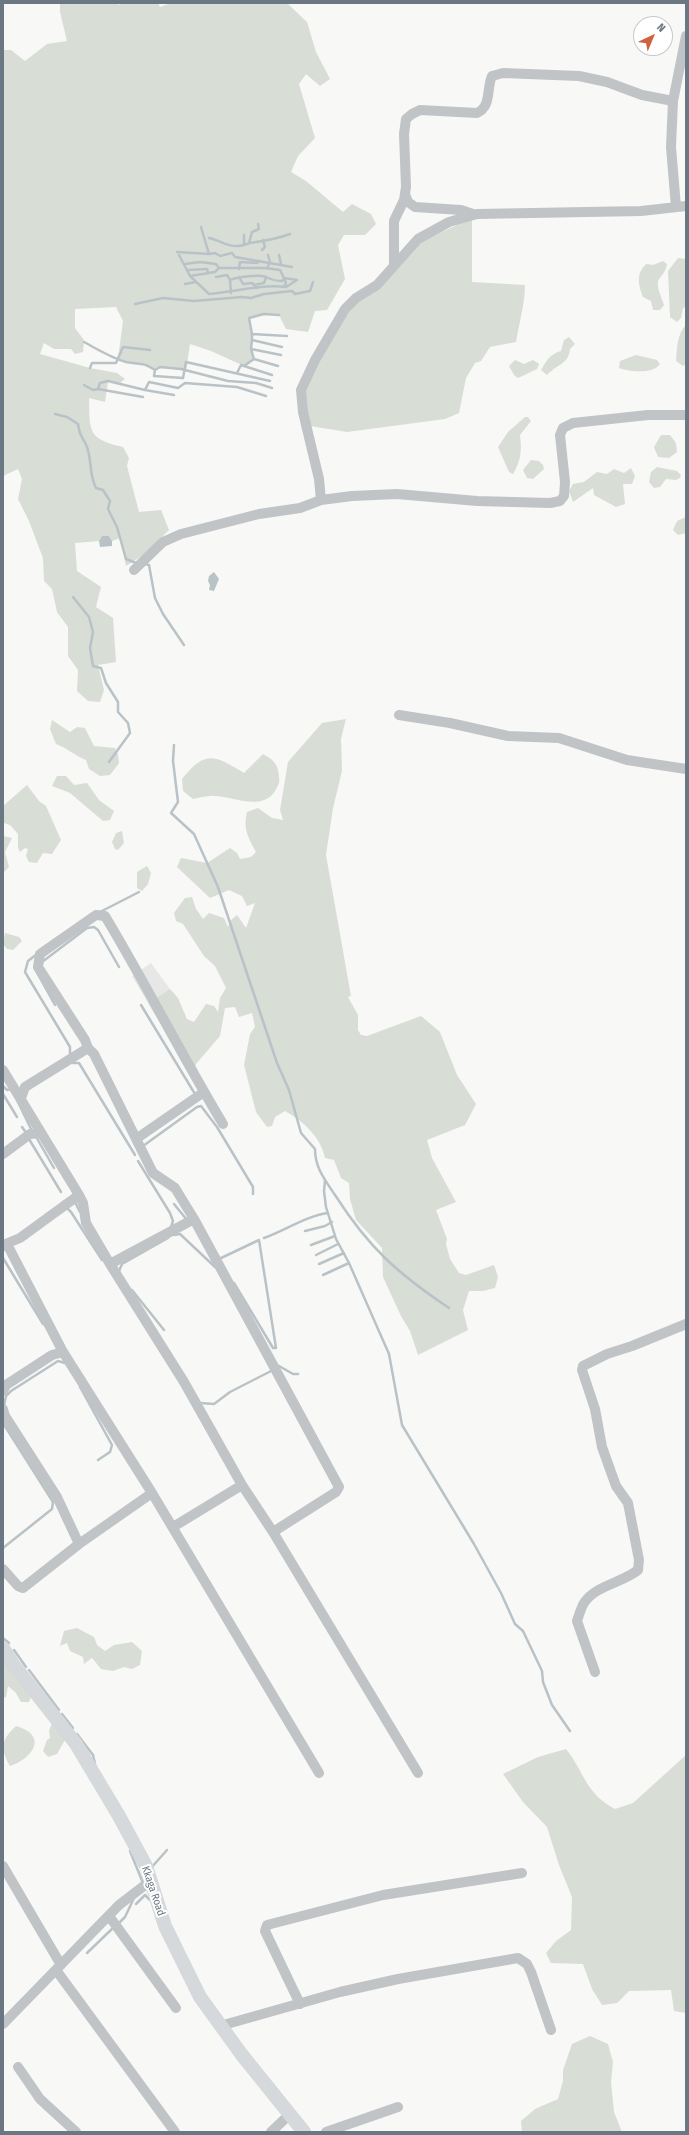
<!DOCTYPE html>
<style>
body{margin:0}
#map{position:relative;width:689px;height:2135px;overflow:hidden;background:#f8f8f6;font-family:"Fira Sans Condensed",sans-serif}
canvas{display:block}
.frame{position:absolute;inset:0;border:4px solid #6b7884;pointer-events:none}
.north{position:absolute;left:633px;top:16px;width:40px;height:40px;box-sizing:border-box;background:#fff;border:1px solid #c4c9ce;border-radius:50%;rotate:44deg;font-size:11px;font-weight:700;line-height:16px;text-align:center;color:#6b7884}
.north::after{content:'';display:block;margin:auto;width:14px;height:18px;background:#d1623e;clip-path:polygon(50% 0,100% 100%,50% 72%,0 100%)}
</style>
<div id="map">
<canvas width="689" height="2135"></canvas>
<div class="frame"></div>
<div class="north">N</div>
</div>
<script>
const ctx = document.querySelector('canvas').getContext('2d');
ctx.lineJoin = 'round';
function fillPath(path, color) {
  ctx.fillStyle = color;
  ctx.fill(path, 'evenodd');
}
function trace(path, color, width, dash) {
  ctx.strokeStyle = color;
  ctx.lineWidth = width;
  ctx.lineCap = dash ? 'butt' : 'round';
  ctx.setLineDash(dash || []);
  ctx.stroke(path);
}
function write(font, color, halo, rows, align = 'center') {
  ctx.font = font + ' "Fira Sans Condensed",sans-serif';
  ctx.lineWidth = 4;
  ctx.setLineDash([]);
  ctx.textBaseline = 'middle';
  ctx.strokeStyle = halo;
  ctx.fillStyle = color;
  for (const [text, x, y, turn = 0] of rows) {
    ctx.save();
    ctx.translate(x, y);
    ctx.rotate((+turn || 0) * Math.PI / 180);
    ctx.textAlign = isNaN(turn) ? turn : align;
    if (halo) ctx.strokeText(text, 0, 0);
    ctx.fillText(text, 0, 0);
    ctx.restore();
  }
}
fillPath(new Path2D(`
 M 151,963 L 170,989 L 148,1003 L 132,976 Z`), '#e6e7e6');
fillPath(new Path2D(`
 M 60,3 L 117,3 L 119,5 L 122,3 L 158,3 L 160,7 L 171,3 L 287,3 L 307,22 L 316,52 L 330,79 L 320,86 L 306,74 L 299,84 L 315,138 L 298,156 L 291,172 L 306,181 L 343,212 L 352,204 L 371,214 L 376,224 L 365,235 L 344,235 L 338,245 L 345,279 L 327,310 L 315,311 L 308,332 L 286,329 L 279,315 L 264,314 L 250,318 C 252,332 250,346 254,359 L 244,366 L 211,351 L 190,344 L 186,371 L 160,367 L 155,370 C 140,360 134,365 118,359 L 123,321 L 116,307 L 75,309 L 75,328 L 84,340 L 83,352 L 75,354 L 71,349 L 54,349 L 44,343 L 40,354 L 90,368 L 117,373 L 125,379 L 120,383 L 108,382 L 105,402 L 89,398 C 90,431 87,439 123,447 L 129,458 L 127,466 L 139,512 L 161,510 L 169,530 L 145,554 L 126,566 L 120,538 L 112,541 L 109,536 L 102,536 L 99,541 L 75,543 L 77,571 L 101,587 L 96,607 L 113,618 L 116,662 L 98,665 L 104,690 L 100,702 L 88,701 L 77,691 L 78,670 L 68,656 L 68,627 L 57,612 L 52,589 L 44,581 L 43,558 L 29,521 L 18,499 L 22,479 L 18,469 L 3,476 L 3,50 L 11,50 L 25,61 L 47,44 L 67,41 L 60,12 Z
 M 472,218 L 472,282 L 525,285 C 525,303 519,324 516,342 L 490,347 L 481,361 L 475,363 L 466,378 L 459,413 L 445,419 L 347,432 L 310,426 L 304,390 L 312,371 L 342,321 L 359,299 L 418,243 Z
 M 678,258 L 686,259 L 686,307 L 683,308 L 681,318 L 677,322 L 670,317 L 668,271 Z
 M 663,261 L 667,264 C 666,270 663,274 659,279 C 655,286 662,298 664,305 L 660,310 L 653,310 L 651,301 L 643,297 C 638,284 636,274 646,264 L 653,265 Z
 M 686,325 L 686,364 L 683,366 L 676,361 C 677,348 677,334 686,325 Z
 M 569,337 L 575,344 L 570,349 C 569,364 556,365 547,375 L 541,370 C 546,361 550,354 561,351 L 564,340 Z
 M 636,355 L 657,360 L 660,364 C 654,374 629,372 619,368 L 620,361 Z
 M 515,360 L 524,364 L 533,360 L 539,364 L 537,369 L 518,378 L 514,375 L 509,366 Z
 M 525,417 L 528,417 L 531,421 L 520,435 C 522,450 521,461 513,474 L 509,472 L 498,447 L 508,432 Z
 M 661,435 L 670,435 L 676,443 L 677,452 L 669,458 L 658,457 L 654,447 Z
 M 531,460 L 539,461 L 543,465 L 544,469 L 533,479 L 527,478 L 523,470 Z
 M 657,467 L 677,471 L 681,475 L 680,478 L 676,480 L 666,479 L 660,487 L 654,488 L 649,482 L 651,472 Z
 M 631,468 L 635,476 L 632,484 L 623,484 L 625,504 L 616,507 L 594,495 L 593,488 L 573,502 L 569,491 L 573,484 L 584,482 L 597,472 L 607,474 L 614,469 L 624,473 Z
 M 686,517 L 686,533 L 678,535 L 673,530 L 677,521 Z
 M 346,719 L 341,739 L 342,771 L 333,808 L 326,855 L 351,996 L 348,997 L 358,1015 L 358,1030 L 361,1035 L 367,1036 L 421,1016 L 440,1032 L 457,1075 L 476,1104 L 465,1125 L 427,1140 L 432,1158 L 456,1202 L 436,1210 L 447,1239 L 446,1244 L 450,1259 L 459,1273 L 466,1275 L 494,1265 L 498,1277 L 495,1288 L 483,1291 L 469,1291 L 463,1310 L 468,1330 L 418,1355 L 410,1331 L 401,1316 L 383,1277 L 382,1248 L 356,1220 L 350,1199 L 349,1183 L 341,1178 L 334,1160 L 325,1158 C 321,1137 303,1121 285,1111 L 275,1117 L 272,1126 L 267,1127 L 256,1112 L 244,1065 L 250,1034 L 255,1027 L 252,1013 L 239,1017 L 235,1007 L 225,1008 L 220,1036 L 196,1064 L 192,1076 L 148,1003 L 170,989 L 178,998 L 187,1019 L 194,1022 L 206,1004 L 214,1006 L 218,1012 L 220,998 L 226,988 L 215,966 L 204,956 L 183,924 L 176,921 L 174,913 L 185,898 L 192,897 L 196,909 L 203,919 L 209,913 L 224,918 L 228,927 L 230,921 L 237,915 L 246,928 L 255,903 L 247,906 L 242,896 L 229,890 L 210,898 L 177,867 L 181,858 L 207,863 L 230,848 L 237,853 L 240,859 L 251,857 L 256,852 C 248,837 243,829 247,812 L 258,808 L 272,818 L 283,820 L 280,810 L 288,762 L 322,723 Z
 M 52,720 L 70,732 L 77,727 L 85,728 L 94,746 L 115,748 L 118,755 L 119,763 L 110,775 L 100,776 L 89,769 L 86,760 C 74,755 67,748 56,744 L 50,729 Z
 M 263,754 C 274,760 278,764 279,777 C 280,783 278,786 275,791 C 262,812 233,796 214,796 C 208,795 200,798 193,799 L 183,791 L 182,779 C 206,749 215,756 244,773 Z
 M 57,776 L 66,776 L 74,785 L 87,783 L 99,800 L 114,811 L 110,820 L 103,821 L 70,793 L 52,786 Z
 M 27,785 L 39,801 L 46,806 L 61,840 L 52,854 L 43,853 L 37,863 L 29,862 L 26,856 L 28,849 L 25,848 L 20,852 L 18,848 L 18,834 L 10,825 L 4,823 L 3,824 L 3,806 Z
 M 122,831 L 124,843 L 118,850 L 115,849 L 112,842 L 116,833 Z
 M 3,836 L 12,838 L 5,852 L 9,867 L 3,873 Z
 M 147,866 L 151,873 L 148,884 L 142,891 L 137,888 L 137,872 Z
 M 5,933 L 19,937 L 22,941 L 13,950 L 7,949 L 3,944 Z
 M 77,1628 L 94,1637 L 97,1645 L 105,1651 L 114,1645 L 132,1642 L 142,1651 L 140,1665 L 132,1669 L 124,1667 L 113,1671 L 101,1669 L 92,1658 L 84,1664 L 83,1657 L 70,1651 L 67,1643 L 60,1646 L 64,1631 Z
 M 3,1658 L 35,1687 L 29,1702 L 21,1702 L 16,1693 L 8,1686 L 6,1697 L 3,1698 Z
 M 52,1723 L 65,1740 L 57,1754 L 48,1757 L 43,1751 L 47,1740 L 50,1738 L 49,1731 Z
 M 16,1726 C 48,1735 34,1758 10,1766 C 0,1748 1,1740 16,1726 Z
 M 566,1749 C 585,1773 585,1793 615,1809 L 633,1803 L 686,1755 L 686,2013 L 674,2011 L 671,1990 L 629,1991 L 617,2003 L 602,2005 L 592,1989 L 583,1964 L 551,1963 L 546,1953 L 556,1941 L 571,1930 L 572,1897 L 559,1865 L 547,1827 L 523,1802 L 503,1774 L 538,1757 Z
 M 590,2036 L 608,2044 L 613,2062 L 611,2082 L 614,2112 L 622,2132 L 522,2132 L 521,2121 L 535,2109 L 558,2099 L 563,2081 L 563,2070 L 572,2044 Z`), '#d8ddd6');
fillPath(new Path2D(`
 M 102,536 L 109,536 L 112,541 L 112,546 L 100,547 L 99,541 Z
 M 214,572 L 219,579 L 214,591 L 209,590 L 210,585 L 208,581 L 209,576 Z`), '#b9c3c7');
trace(new Path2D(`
 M 201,227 L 209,254
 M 244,235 L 244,245
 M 209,238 C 220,240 227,247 238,246 C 242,246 246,244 250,243 C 264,241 277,239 290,234
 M 249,243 L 252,232 L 259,229 L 258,224
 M 262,250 L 265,247 L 263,240
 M 177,252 L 209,254 L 215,253 L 220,256 L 232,253 L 235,257 L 292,267
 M 179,255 L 190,276 L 209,294 C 234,292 260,284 286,287 L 297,280
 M 268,255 L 270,262 L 268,266
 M 279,255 L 281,264
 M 185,264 L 200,262 L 216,264 L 219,268
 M 239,269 L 240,262 L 257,263 L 260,261
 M 188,270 L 207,269 L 208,273
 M 190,276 L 215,272 L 219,268 L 265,268 L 280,270 L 284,278 L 297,280
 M 216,277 L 227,275 L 230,280 C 238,277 259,274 266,277 C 272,280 275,281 282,281 L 284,278 L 286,283 L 284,287
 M 239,277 L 243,284 L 252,283 L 257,288
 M 230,280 L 231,293
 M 185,284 L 196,282
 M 254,285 L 264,283 L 266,277
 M 135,304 L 163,298 L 194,301 L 242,297 L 251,298 L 264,294 L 292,291 L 295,294 L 310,291 L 313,282
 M 252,334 L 249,318 L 264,314 L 279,315
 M 252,340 L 252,334 L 287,336
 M 84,342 C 97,349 111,358 126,362 C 140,365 141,361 155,370 L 160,367 L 181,369 L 228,381 L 256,383 L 272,388
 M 251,349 L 252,340 L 282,347
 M 254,359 L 251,349 L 281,355
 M 244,366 L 254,359 L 278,366
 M 90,368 L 92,363 L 116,363 L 123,347 L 150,350
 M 155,370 L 154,376 L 183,378 L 186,362 L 270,381
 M 237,373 L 241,365 L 272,375
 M 84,385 L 93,390 L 98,389 L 100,383 L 108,381 L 145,390 L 149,382 L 178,388 L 185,383 L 237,387 L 266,396
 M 98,389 L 143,397
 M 145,390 L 174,395
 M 55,414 L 67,417 L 78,424 C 80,439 83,436 87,447 C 92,461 89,475 96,488 L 103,490 L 110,501 L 108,509 L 117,527 L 126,559 L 136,563
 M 145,564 L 149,565 L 155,598 L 163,614 L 184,645
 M 73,597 L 89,617 L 93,632 L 90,648 L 93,666 L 101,668 L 106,683 L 118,702 L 118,712 L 128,723 L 130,733 L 109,762
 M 174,745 L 173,761 L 178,802 L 171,813 L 194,834 L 218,887 L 277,1063 L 289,1090 L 301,1133 L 315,1149 C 315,1168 325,1180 335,1195 C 369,1248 397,1273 449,1308
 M 100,912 L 139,892
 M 37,954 L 28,961 L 25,972 L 70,1047 L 70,1055
 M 42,962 L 87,928 L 94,927 L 98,930 L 119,967
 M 35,969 L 55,1005
 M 141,1005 L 195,1094
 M 73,1063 L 79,1063 L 135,1155
 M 3,1086 L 7,1090 L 11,1089
 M 3,1094 L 17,1117
 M 17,1100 L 32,1131
 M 22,1127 L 27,1134
 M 35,1135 L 54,1168
 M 29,1139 L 61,1192
 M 143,1146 L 197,1107 L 201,1106 L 217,1127 L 253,1187 L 253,1194
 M 138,1161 L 170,1213 L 173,1221 L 171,1227
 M 325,1180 L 324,1191 L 326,1207 L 336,1239 L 349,1263 L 389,1354 L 402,1425 L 474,1544 L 501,1593 L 515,1624 L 523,1631 L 542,1671 L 543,1682 L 552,1705 L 570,1731
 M 75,1202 L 80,1212
 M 174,1204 L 187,1220
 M 66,1207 L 71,1212 L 102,1260
 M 305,1231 L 325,1226 L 332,1222
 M 174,1235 L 180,1234 L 215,1267
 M 264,1238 C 286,1230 306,1216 328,1213
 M 311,1245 L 335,1236
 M 316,1255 L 338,1244
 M 3,1258 L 43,1324
 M 219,1259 L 259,1240 L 276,1348 L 273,1348 L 234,1283
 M 319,1264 L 344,1253
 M 119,1271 L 122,1264 L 168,1238
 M 323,1275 L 349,1263
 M 132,1290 L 164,1330
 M 279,1366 L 293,1374 L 298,1374
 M 80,1387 L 112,1445 L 110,1452 L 98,1460
 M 200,1403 L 214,1404 L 230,1392 L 273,1370
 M 4,1406 L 6,1396 L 11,1391 L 58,1361 L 65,1363
 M 3,1423 L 53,1502 L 52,1509 L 3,1548
 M 3,1638 L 9,1643
 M 14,1650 L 26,1667
 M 29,1670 L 59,1710
 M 62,1714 L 73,1728
 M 77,1734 L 93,1755 L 95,1764
 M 130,1851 L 143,1883
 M 151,1868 L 167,1850
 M 136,1904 L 145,1895 L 150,1900
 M 118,1924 L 125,1917 L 134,1898
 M 87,1953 L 114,1927`), '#b9c3c7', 2.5);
trace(new Path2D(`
 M 405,194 L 408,202 L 415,207 L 461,210 L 473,214
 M 676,207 L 671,147 L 673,101 L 686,36
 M 394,266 L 394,221 L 404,200 L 406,187 L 404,134 L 406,119 L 412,114 L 420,110 L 477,113 C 492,106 486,89 492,76 L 503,73 L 579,76 L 607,82 L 642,95 L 673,101
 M 321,500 L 319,479 L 303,412 L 301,390 L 315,360 L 345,309 L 356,298 L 377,285 L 418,239 L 449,222 L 477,214 L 641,211 L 686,206
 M 134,570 L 163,542 L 181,534 L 259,514 L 300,508 L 321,500 L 352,496 L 397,494 L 477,501 L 550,503 L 560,501 L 564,496 L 565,482 L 560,435 L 563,428 L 573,423 L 648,415 L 686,415
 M 399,715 L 450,723 L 508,736 L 559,738 L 627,760 L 686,769
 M 88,1048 L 85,1040 L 38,967 L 40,954 L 96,915 L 105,916 C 146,984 182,1056 223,1124
 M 3,1070 L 79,1195 L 20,1238 L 3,1245
 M 21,1098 L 25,1087 L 88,1048 L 94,1054 L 153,1173 L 175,1188 L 194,1219 L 339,1487 L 336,1492 L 273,1532
 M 136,1139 L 204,1092
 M 3,1154 L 30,1134 L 41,1133
 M 79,1195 L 83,1203 L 86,1223 L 110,1264 L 184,1382 L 242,1485 L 273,1532 L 418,1773
 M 3,1246 L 8,1246 L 63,1352 L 52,1355 L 6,1385 L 3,1391
 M 110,1264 L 194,1219
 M 63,1352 L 152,1493 L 79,1544
 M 3,1409 L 5,1416 L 57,1497 L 79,1544 L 23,1588 L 18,1586 L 3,1569
 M 152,1493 L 319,1773
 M 173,1527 L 242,1485
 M 595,1672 L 577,1621 C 579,1615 581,1608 584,1603 C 596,1585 622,1583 638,1570 L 639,1560 L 628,1503 L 616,1486 L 602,1447 L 595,1409 L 582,1370 L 583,1366 L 607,1354 L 632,1346 L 686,1324
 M 3,1866 L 61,1965
 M 109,1916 L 176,2008
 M 56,1970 L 175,2132
 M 300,2004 L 265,1931 L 267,1925 L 383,1895 L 522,1873
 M 3,2024 L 119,1905 L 149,1882
 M 220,2026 L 340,1992 L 398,1979 L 518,1958 L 527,1964 L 531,1972 L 551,2030
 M 18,2067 L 40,2099 L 76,2132
 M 271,2132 L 289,2115
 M 326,2132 L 398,2107`), '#c0c4c7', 10);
trace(new Path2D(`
 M 3,1648 L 13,1664 L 76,1744 L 119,1816 L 146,1866 L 165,1926 L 200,1997 L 242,2055 L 304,2132`), '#d5d9dc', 14);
write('11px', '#6b7884', '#fff', [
 ["Kkaga Road",153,1891,71]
]);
</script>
